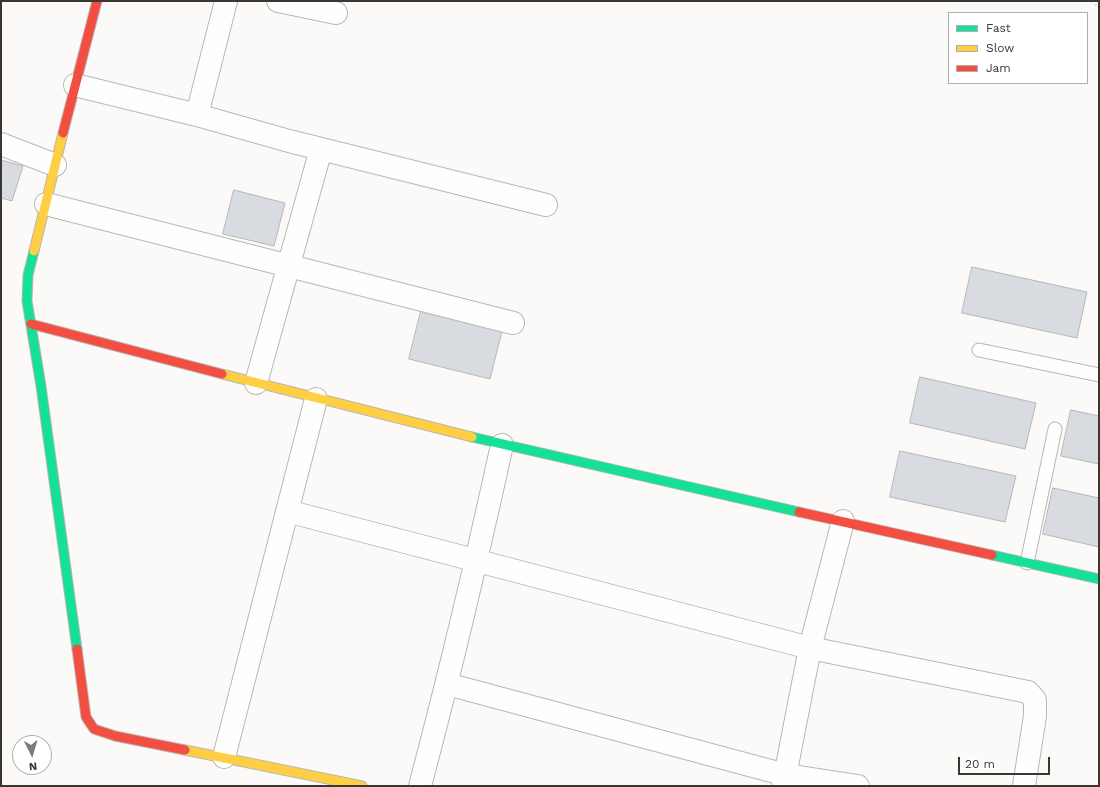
<!DOCTYPE html>
<style>
body{margin:0}
#map{position:relative;width:1100px;height:787px;overflow:hidden;background:#fcfaf8;font-family:"Work Sans",sans-serif}
canvas{display:block}
.frame{position:absolute;inset:0;border:2px solid #3a3631;pointer-events:none}
.legend{position:absolute;left:948px;top:12px;width:140px;height:72px;box-sizing:border-box;background:#fff;border:1px solid #b0afad;margin:0;padding:5px 7px;list-style:none;font-size:12px;color:#3a3631}
.legend li{display:flex;align-items:center;gap:8px;height:20px}
.legend b{width:20px;border:1px solid #b0afad}
.north{position:absolute;left:12px;top:735px;width:40px;height:40px;box-sizing:border-box;background:#fff;border:1px solid #b0afad;border-radius:50%;rotate:175deg;font-size:11px;font-weight:700;line-height:16px;text-align:center;color:#3a3631}
.north::after{content:'';display:block;margin:auto;width:14px;height:18px;background:#7e7b77;clip-path:polygon(50% 0,100% 100%,50% 72%,0 100%)}
.scale{position:absolute;left:958px;top:757px;width:92px;height:18px;box-sizing:border-box;border:2px solid #3a3631;border-top:0;padding-left:5px;font-size:12px;line-height:14px;white-space:nowrap;color:#3a3631;-webkit-text-stroke:3px #fff;paint-order:stroke}
</style>
<div id="map">
<canvas width="1100" height="787"></canvas>
<div class="frame"></div>
<ul class="legend">
<li><b style="height:5px;background:#16e098"></b>Fast</li>
<li><b style="height:5px;background:#ffcf43"></b>Slow</li>
<li><b style="height:5px;background:#f24e42"></b>Jam</li>
</ul>
<div class="north">N</div>
<div class="scale">20 m</div>
</div>
<script>
const ctx = document.querySelector('canvas').getContext('2d');
ctx.lineJoin = 'round';
function fillPath(path, color) {
  ctx.fillStyle = color;
  ctx.fill(path, 'evenodd');
}
function trace(path, color, width, dash) {
  ctx.strokeStyle = color;
  ctx.lineWidth = width;
  ctx.lineCap = dash ? 'butt' : 'round';
  ctx.setLineDash(dash || []);
  ctx.stroke(path);
}
const building = new Path2D(`
 M 1,160 L 23,166 L 12,201 L 1,198 Z
 M 234,190 L 285,203 L 274,246 L 223,234 Z
 M 972,267 L 1087,292 L 1077,338 L 962,313 Z
 M 421,311 L 502,331 L 490,379 L 409,359 Z
 M 920,377 L 1036,403 L 1025,449 L 910,423 Z
 M 1071,410 L 1099,416 L 1099,464 L 1061,456 Z
 M 900,451 L 1016,476 L 1005,522 L 890,497 Z
 M 1053,488 L 1099,498 L 1099,547 L 1043,534 Z`);
fillPath(building, '#d8dbdf');
trace(building, '#b6b6b8', 1);
const lane = new Path2D(`
 M 979,350 L 1099,375
 M 1027,563 L 1055,429`);
const street = new Path2D(`
 M 278,1 L 336,13
 M 75,85 L 197,115 L 289,141 L 546,205
 M 197,115 L 226,1
 M 1,144 L 55,165
 M 46,204 L 513,323
 M 256,383 L 321,149
 M 287,511 L 810,648 L 1028,692 L 1035,700 L 1035,716 L 1024,786
 M 447,684 L 786,775 L 858,786
 M 224,757 L 316,399
 M 420,786 C 450,673 477,559 502,445
 M 783,786 L 810,648 L 843,521`);
const fast = new Path2D(`
 M 34,251 L 28,275 L 27,301 L 41,386 L 77,649
 M 472,437 L 799,512
 M 992,555 L 1099,579`);
const slow = new Path2D(`
 M 34,251 L 63,133
 M 222,374 L 472,437
 M 185,750 L 362,786`);
const jam = new Path2D(`
 M 63,133 L 97,1
 M 31,324 L 222,374
 M 799,512 L 992,555
 M 77,649 L 86,717 L 94,729 L 115,736 L 185,750`);
trace(lane, '#bab7b4', 15);
trace(street, '#bab7b4', 24);
trace(fast, '#bab7b4', 11);
trace(slow, '#bab7b4', 11);
trace(jam, '#bab7b4', 11);
trace(new Path2D(`
 M 1091,1 L 1099,7`), '#e2e1e0', 2.5, [2, 3]);
trace(lane, '#fffefe', 13);
trace(street, '#fffefe', 22);
trace(fast, '#16e098', 9);
trace(slow, '#ffcf43', 9);
trace(jam, '#f24e42', 9);
</script>
